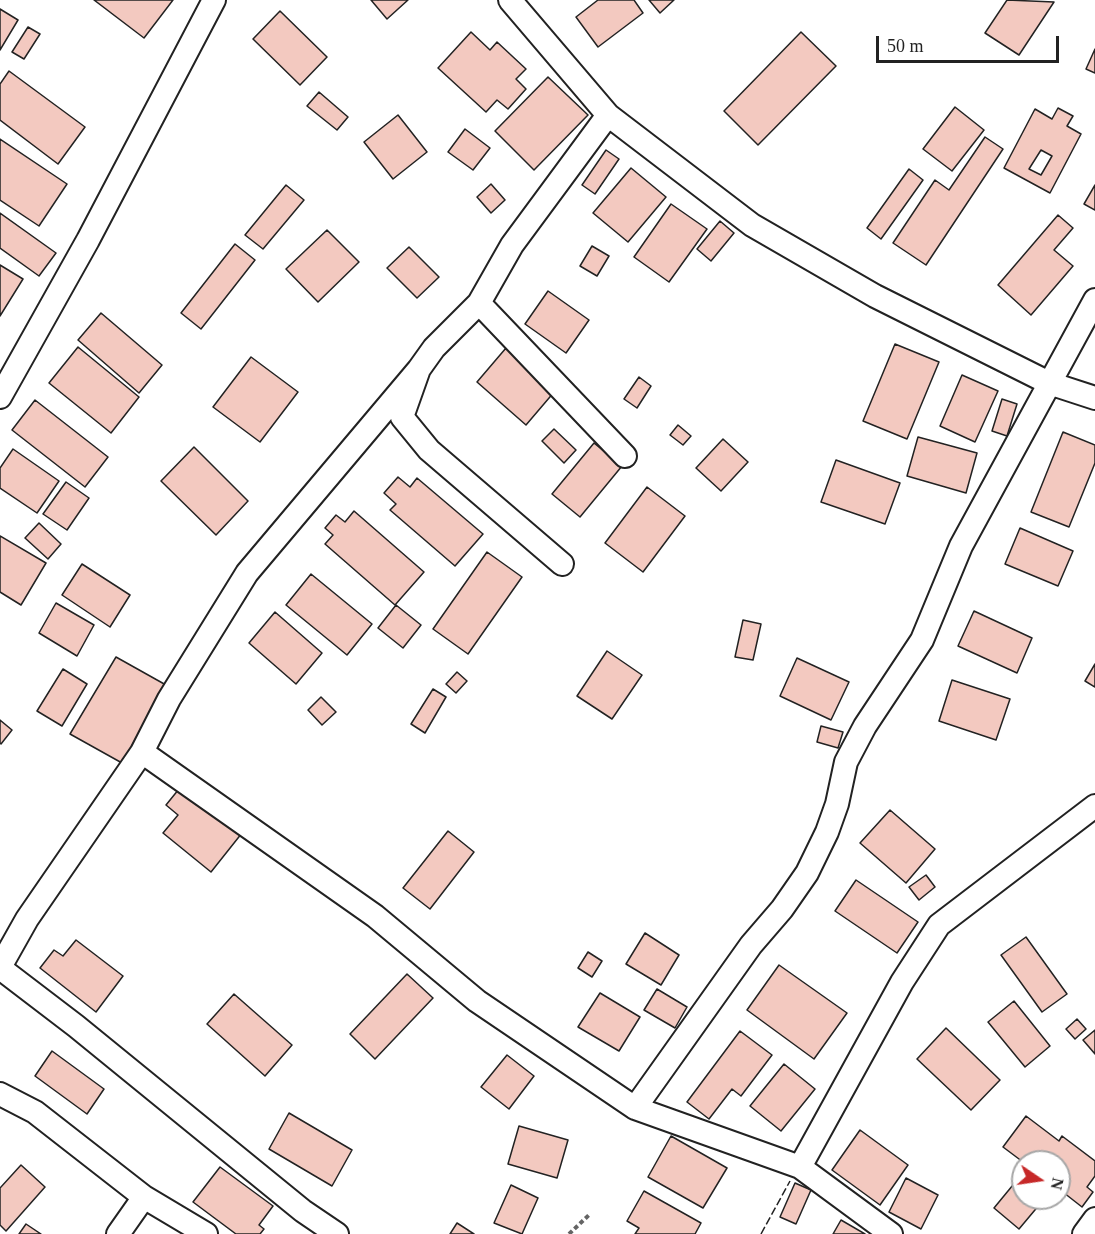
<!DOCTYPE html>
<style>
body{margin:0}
#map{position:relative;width:1095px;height:1234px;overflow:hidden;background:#fff;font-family:"Times New Roman",serif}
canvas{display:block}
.north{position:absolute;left:1011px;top:1150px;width:60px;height:60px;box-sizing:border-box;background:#fff;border:2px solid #a7a7a7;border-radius:50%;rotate:103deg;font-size:16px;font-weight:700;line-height:24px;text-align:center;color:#222}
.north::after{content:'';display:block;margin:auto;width:21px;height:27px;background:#c62828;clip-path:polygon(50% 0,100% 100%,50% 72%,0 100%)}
.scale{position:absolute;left:876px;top:36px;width:183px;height:27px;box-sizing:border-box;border:3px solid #222;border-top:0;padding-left:8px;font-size:18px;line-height:21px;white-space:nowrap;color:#222;-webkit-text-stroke:4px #fff;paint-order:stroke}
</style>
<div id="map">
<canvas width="1095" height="1234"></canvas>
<div class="north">N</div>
<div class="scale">50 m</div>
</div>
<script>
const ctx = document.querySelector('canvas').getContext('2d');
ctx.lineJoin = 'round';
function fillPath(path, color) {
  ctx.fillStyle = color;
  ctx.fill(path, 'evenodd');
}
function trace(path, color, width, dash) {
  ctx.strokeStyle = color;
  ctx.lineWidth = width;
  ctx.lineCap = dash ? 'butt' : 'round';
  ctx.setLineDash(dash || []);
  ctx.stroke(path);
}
const building = new Path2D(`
 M 94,0 L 173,0 L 144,38 Z
 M 371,0 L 408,0 L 387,19 Z
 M 598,0 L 634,0 L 643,13 L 598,47 L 576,17 Z
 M 649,0 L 674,0 L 660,13 Z
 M 1007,0 L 1054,2 L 1019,55 L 985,33 Z
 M 0,9 L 18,20 L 0,50 Z
 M 280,11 L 327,57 L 300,85 L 253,39 Z
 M 28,27 L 40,34 L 24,59 L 12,52 Z
 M 471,32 L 490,50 L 497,42 L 526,69 L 516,79 L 526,89 L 508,109 L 497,100 L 486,112 L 438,68 Z
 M 801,32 L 836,66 L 758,145 L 724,111 Z
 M 1095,49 L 1095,73 L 1086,69 Z
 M 9,71 L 85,127 L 58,164 L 0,120 L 0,84 Z
 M 548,77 L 588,115 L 534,170 L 495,131 Z
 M 319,92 L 348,117 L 337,130 L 307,106 Z
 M 955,107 L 984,130 L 952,171 L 923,149 Z
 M 1058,108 L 1073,116 L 1067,126 L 1081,134 L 1050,193 L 1004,168 L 1035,109 L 1052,119 ZM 1041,150 L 1052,156 L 1041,175 L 1029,169 Z
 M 398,115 L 427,152 L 393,179 L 364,142 Z
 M 465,129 L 490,148 L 473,170 L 448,152 Z
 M 985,137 L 1003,149 L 926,265 L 893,243 L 935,180 L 949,190 Z
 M 0,139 L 67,184 L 39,226 L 0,200 Z
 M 606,150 L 619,159 L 595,194 L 582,185 Z
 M 631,168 L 666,197 L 628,242 L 593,213 Z
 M 909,169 L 923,180 L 881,239 L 867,228 Z
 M 491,184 L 505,200 L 491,213 L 477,197 Z
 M 286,185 L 304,200 L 263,249 L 245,235 Z
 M 1095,185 L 1095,210 L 1084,204 Z
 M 671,204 L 707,229 L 669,282 L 634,257 Z
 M 0,213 L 56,253 L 39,276 L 0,248 Z
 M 1058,215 L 1073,228 L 1054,250 L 1073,266 L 1031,315 L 998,285 Z
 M 720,221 L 734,233 L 711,261 L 697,249 Z
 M 327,230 L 359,262 L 318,302 L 286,269 Z
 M 235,244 L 255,260 L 201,329 L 181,313 Z
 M 592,246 L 609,256 L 597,276 L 580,266 Z
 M 409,247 L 439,277 L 417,298 L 387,268 Z
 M 0,265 L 23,279 L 0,316 Z
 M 548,291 L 589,320 L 566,353 L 525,324 Z
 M 101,313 L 162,365 L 139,393 L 78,340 Z
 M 895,344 L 939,362 L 907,439 L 863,421 Z
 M 78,347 L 139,397 L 111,433 L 49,383 Z
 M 506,348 L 555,391 L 526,425 L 477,382 Z
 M 251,357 L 298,392 L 260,442 L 213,407 Z
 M 962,375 L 998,391 L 975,442 L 940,426 Z
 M 639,377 L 651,386 L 637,408 L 624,399 Z
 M 1002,399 L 1017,404 L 1007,436 L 992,431 Z
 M 35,400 L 108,457 L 85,487 L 12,430 Z
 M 678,425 L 691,436 L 683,445 L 670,435 Z
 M 554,429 L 576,450 L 564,463 L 542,441 Z
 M 1063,432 L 1095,445 L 1095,463 L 1069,527 L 1031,512 Z
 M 918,437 L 977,453 L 966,493 L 907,476 Z
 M 723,439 L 748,462 L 721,491 L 696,468 Z
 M 594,443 L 622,466 L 580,517 L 552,494 Z
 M 194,447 L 248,501 L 216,535 L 161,481 Z
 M 13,449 L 59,481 L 37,513 L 0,488 L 0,468 Z
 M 836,460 L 900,483 L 885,524 L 821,502 Z
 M 398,477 L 410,487 L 417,478 L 483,534 L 455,566 L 390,510 L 396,504 L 384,493 Z
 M 66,482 L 89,498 L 67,530 L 43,514 Z
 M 647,487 L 685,516 L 643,572 L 605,543 Z
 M 354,511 L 424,572 L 395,605 L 325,544 L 333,535 L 325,528 L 336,515 L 345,522 Z
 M 39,523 L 61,544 L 48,559 L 25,538 Z
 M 1020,528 L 1073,551 L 1058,586 L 1005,564 Z
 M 0,536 L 46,563 L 21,605 L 0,592 Z
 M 487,552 L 522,577 L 468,654 L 433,629 Z
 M 82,564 L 130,595 L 110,627 L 62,595 Z
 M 311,574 L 372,624 L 347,655 L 286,605 Z
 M 56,603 L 94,625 L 77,656 L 39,633 Z
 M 396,605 L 421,625 L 403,648 L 378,628 Z
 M 974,611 L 1032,638 L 1017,673 L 958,646 Z
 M 275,612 L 322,653 L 296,684 L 249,643 Z
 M 743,620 L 761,624 L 753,660 L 735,657 Z
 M 607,651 L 642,675 L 612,719 L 577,696 Z
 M 116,657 L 166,685 L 122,763 L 70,734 Z
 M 797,658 L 849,682 L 831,720 L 780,696 Z
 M 1095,664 L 1095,687 L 1085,681 Z
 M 63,669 L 87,684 L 62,726 L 37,711 Z
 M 457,672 L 467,681 L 456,693 L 446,684 Z
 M 952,680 L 1010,699 L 996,740 L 939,721 Z
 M 433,689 L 446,697 L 425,733 L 411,724 Z
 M 321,697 L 336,712 L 322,725 L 308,710 Z
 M 0,720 L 12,730 L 1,744 L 0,743 Z
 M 821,726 L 843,732 L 838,748 L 817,742 Z
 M 183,784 L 242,833 L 211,872 L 163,833 L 178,815 L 166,805 Z
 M 890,810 L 935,849 L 906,883 L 860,843 Z
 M 448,831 L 474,852 L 430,909 L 403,888 Z
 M 926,875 L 935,887 L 919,900 L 909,887 Z
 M 856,880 L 918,922 L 897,953 L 835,911 Z
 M 645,933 L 679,955 L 661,985 L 626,964 Z
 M 1026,937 L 1067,994 L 1042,1012 L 1001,955 Z
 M 76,940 L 123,976 L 96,1012 L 40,968 L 54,950 L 63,956 Z
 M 588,952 L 602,961 L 592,977 L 578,968 Z
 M 779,965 L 847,1013 L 814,1059 L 747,1010 Z
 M 407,974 L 433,998 L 375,1059 L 350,1034 Z
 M 657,989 L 687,1007 L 675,1028 L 644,1010 Z
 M 600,993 L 640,1017 L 619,1051 L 578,1027 Z
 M 234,994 L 292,1045 L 265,1076 L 207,1024 Z
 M 1014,1001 L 1050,1046 L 1025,1067 L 988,1022 Z
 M 1077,1019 L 1086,1029 L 1075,1039 L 1066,1029 Z
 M 946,1028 L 1000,1080 L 971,1110 L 917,1059 Z
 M 1095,1030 L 1095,1054 L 1083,1040 Z
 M 740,1031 L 772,1055 L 741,1096 L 732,1089 L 709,1119 L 687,1102 Z
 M 52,1051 L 104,1089 L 87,1114 L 35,1076 Z
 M 507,1055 L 534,1076 L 509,1109 L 481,1087 Z
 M 784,1064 L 815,1089 L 781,1131 L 750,1106 Z
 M 289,1113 L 352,1150 L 332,1186 L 269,1149 Z
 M 1026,1116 L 1059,1141 L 1062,1136 L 1095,1161 L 1095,1176 L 1087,1187 L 1093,1192 L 1082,1207 L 1059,1189 L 1059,1162 L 1023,1162 L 1003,1147 Z
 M 519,1126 L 568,1140 L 557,1178 L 508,1164 Z
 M 860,1130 L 908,1165 L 880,1205 L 832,1170 Z
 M 671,1136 L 727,1168 L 703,1208 L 648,1177 Z
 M 21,1165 L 45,1187 L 6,1231 L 0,1225 L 0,1188 Z
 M 220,1167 L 273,1206 L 259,1225 L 264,1229 L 260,1234 L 236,1234 L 193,1202 Z
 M 1022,1174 L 1023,1198 L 1045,1198 L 1019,1229 L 994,1208 Z
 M 906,1178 L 938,1195 L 921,1229 L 889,1212 Z
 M 795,1183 L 811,1190 L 796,1224 L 780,1217 Z
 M 511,1185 L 538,1198 L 522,1234 L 494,1223 Z
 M 644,1191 L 701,1223 L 695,1234 L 635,1234 L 639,1228 L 627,1221 Z
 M 841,1220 L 865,1234 L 833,1234 Z
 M 457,1223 L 474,1234 L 450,1234 Z
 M 26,1224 L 41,1234 L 19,1234 Z`);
fillPath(building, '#f3c9c0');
trace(building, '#222', 1.5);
const street = new Path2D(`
 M 510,0 L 608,115 L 752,225 L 875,296 L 1049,383 L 1095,398
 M 479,303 L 625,456
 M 0,397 L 88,240 L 214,0
 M 562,564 L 429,450 L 402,417 L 419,369 L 434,348 L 479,303 L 512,245 L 608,115
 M 142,752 L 375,916 L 477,1001 L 635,1108 L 800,1167 L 891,1234
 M 0,967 L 27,919 L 142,752 L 169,699 L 247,573 L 419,369
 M 0,968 L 76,1026 L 303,1211 L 337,1234
 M 0,1094 L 35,1112 L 144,1197 L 206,1234
 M 635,1108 L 751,945 L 782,909 L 807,873 L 827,832 L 837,804 L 846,762 L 865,726 L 922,640 L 961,546 L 1095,300
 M 800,1167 L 902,982 L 939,925 L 1095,806
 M 118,1234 L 144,1197
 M 1084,1234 L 1095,1219`);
trace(street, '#222', 26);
trace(new Path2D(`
 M 569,1234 L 589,1215`), '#646464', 4, [4.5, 3]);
trace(street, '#fff', 22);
trace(new Path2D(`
 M 761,1234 L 790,1181`), '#222', 1.5, [8, 3]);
</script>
